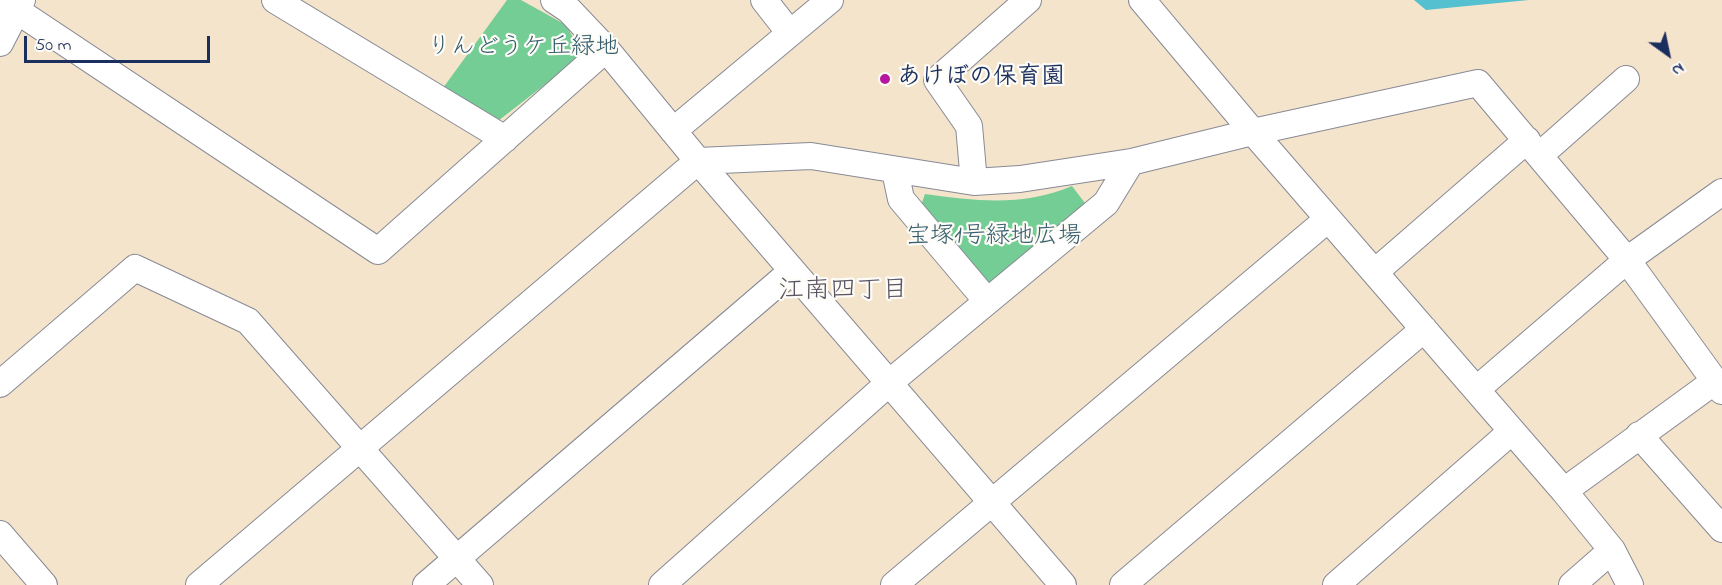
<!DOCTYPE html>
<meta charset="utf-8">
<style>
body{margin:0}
#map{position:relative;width:1722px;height:585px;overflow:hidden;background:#f5e4cc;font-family:"Indie Flower",sans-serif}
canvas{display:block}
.north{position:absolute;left:1638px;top:24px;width:60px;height:60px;-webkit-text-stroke:4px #fdfcf7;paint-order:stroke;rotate:147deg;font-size:16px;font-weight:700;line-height:24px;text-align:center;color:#1b2f5e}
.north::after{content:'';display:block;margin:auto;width:21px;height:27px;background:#1b2f5e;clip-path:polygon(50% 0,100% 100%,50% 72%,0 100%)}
.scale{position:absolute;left:24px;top:36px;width:186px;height:27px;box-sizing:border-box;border:3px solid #1b2f5e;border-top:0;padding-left:8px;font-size:18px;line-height:21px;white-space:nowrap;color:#1b2f5e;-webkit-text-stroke:4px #fdfcf7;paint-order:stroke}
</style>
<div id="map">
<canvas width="1722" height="585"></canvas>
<div class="north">N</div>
<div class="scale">50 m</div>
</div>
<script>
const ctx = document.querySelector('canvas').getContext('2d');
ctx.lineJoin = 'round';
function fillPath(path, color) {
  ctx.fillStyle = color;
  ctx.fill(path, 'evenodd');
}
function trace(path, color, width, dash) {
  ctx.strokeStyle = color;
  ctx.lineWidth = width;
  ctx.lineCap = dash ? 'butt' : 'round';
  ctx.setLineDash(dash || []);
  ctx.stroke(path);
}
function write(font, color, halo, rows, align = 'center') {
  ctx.font = font + ' "Indie Flower","Klee One",sans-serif';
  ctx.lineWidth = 4.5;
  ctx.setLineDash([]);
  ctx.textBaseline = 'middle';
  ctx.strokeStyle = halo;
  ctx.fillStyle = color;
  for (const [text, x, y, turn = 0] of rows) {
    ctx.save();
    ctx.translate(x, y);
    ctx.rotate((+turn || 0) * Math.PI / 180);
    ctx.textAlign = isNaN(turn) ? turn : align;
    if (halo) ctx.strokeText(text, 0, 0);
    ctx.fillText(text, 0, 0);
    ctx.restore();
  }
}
fillPath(new Path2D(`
 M 507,0 L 521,0 L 566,25 L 583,55 L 498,121 L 443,88 Z
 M 1072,186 L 1088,207 L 989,289 L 919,211 L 925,194 C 976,201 1023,207 1072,186 Z`), '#74cd94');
fillPath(new Path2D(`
 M 1414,0 L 1529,0 L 1426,10 Z`), '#55c0cf');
const minor = new Path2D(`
 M 1,0 L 378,251 L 606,49
 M 275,0 L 505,139
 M 554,0 L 569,10 L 606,49 L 698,161 L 1063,585
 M 764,0 L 789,32
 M 1142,0 L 1253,132 L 1564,491 L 1612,550 L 1630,585
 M 0,43 L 22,0
 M 673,131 L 830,0
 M 1540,155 L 1626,79
 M 895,171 L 901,199 L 987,301
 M 974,182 L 969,126 L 937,80 L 1028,0
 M 1375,272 L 1527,140
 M 0,384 L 135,268 L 248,321 L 480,585
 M 1477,389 L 1627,260 L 1722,192
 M 1639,435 L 1722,529
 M 1564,491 L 1715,381
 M 0,534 L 44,585
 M 199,585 L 698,161 L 811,156 L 974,182 L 1020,179 L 1131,162 L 1253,132 L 1478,83 L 1627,260 L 1722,391
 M 426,585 L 792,271
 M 662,585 L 889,383 L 1106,203 L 1131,162
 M 894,585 L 1328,219
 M 1123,585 L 1424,329
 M 1336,585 L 1512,431
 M 1572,585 L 1612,550`);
trace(minor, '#888a95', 28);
trace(minor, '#fff', 26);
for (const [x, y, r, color] of [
 [885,79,6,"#b5179e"]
]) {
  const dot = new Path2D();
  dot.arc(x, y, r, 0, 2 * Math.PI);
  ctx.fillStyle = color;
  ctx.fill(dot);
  trace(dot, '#fdfcf7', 2);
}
write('24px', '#365e6e', '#fdfcf7', [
 ["りんどうケ丘緑地",523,49],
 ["宝塚1号緑地広場",994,238]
]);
write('bold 24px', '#1b2f5e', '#fdfcf7', [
 ["あけぼの保育園",897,79]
], 'left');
write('26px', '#5a5464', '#fdfcf7', [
 ["江南四丁目",843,293]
]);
</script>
